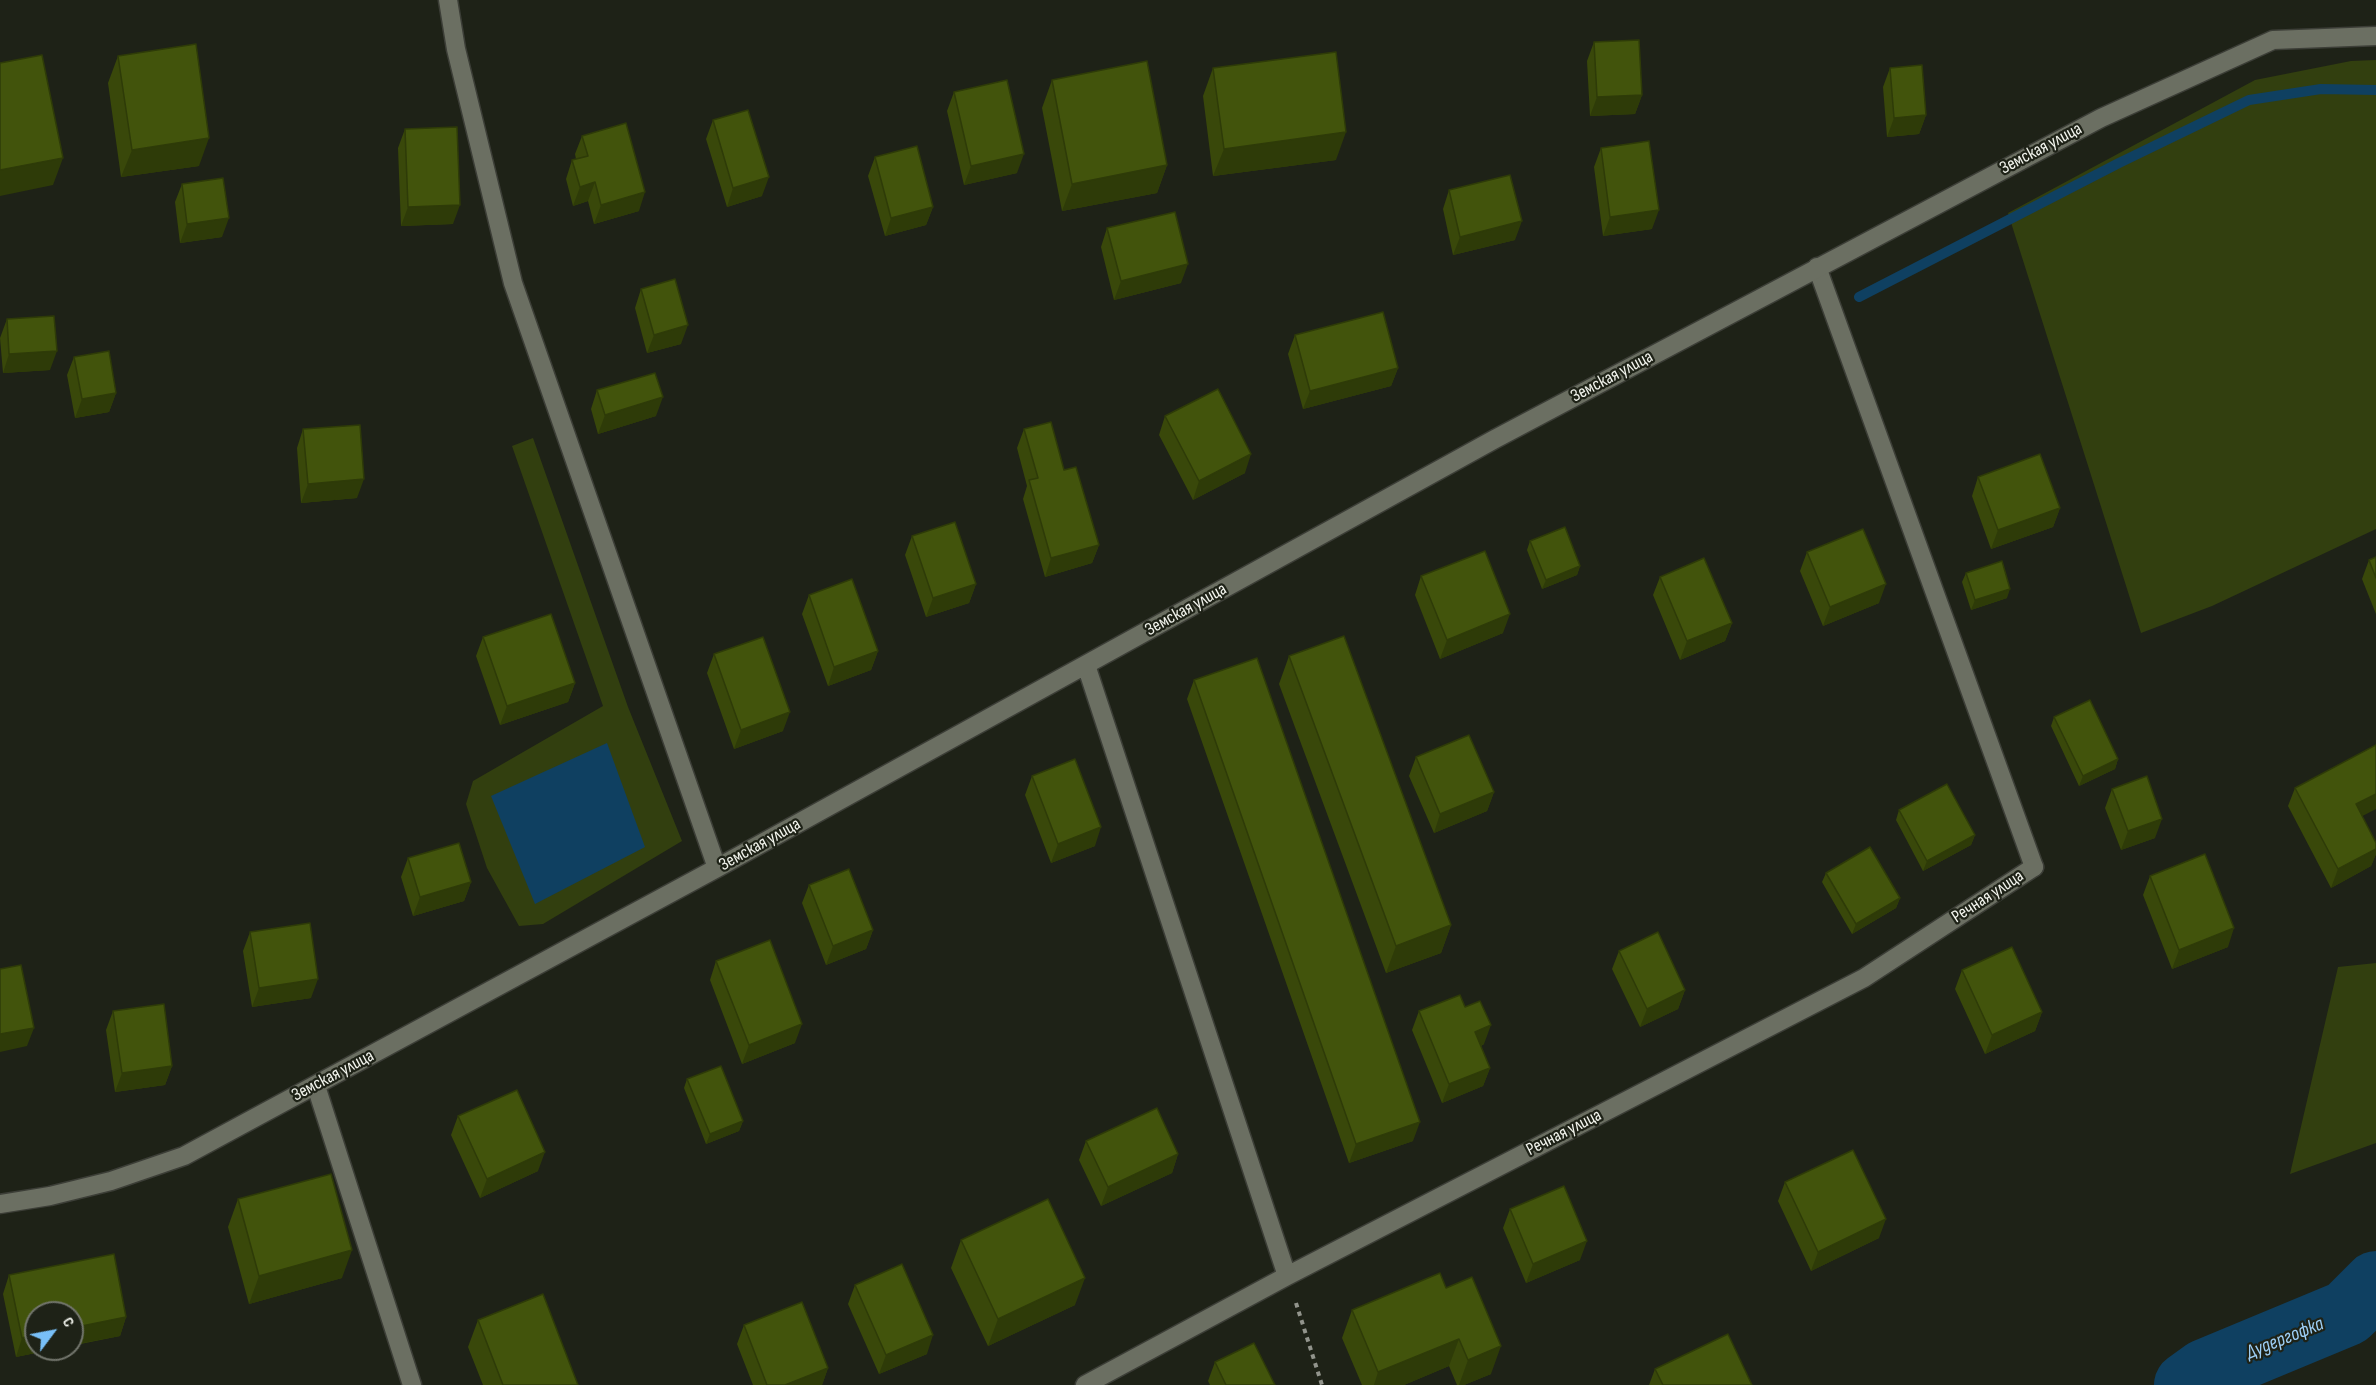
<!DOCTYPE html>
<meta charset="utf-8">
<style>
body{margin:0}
#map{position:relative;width:2376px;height:1385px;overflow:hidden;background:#1e2217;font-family:"Sofia Sans Condensed",sans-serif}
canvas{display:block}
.north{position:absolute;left:24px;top:1301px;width:60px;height:60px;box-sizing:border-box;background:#1e2217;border:2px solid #73766d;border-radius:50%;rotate:58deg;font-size:16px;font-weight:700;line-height:24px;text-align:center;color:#f3f5ee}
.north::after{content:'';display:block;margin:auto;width:21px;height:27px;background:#78bff7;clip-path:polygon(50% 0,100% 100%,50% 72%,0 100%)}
</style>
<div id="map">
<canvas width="2376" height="1385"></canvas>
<div class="north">С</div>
</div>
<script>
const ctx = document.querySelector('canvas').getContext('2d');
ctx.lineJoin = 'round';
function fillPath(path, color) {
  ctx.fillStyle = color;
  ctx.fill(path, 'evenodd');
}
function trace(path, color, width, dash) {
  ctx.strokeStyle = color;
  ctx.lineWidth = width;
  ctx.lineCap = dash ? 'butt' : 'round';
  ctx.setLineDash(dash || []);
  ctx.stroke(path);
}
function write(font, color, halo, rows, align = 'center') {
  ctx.font = font + ' "Sofia Sans Condensed",sans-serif';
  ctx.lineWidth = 4.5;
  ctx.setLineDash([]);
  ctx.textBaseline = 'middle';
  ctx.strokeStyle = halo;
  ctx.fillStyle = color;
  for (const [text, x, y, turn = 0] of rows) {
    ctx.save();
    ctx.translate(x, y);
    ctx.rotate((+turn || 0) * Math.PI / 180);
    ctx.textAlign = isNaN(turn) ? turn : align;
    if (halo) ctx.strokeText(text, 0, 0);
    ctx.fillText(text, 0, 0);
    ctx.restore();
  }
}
fillPath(new Path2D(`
 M 2376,60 L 2376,529 L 2212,606 L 2141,633 L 2008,213 L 2255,80 L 2351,61 Z
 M 533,438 L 628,707 L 682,841 L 543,924 L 519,926 L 487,868 L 466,804 L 473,781 L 603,706 L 512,446 Z
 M 2376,963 L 2376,1143 L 2290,1174 L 2338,967 Z`), '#323f0f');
fillPath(new Path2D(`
 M 607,743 L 645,847 L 535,904 L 491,796 Z`), '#0f4061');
trace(new Path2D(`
 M 1859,297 L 2119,163 L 2249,100 L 2321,89 L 2376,90`), '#0f4061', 10);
trace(new Path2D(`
 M 2187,1385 L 2205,1372 L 2347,1313 L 2376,1284`), '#0f4061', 66);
const lane = new Path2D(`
 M 1817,267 L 2034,867
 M 316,1086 L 412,1385`);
const street = new Path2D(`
 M 448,0 L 456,49 L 513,283 L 717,868
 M 1086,665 L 1287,1276
 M 0,1204 L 50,1196 L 111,1181 L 184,1156 L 717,868 L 1495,439 L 2101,118 L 2273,40 L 2376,36
 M 1085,1385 L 1287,1276 L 1864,978 L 2034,867`);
trace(lane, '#3c3e37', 21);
trace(street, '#3c3e37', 21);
trace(new Path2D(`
 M 1296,1303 L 1322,1385`), '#92948c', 4, [4.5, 4.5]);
trace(lane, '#6b6f62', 18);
trace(street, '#6b6f62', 18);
fillPath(new Path2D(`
 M 1594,42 L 1642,95 L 1635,114 L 1590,116 L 1587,61 Z
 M 118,56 L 199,166 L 121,177 L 108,83 Z
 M 1213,68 L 1336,160 L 1213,176 L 1203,96 Z
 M 1890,68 L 1926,115 L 1919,134 L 1887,137 L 1883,87 Z
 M 1052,80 L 1167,165 L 1157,193 L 1062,211 L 1042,108 Z
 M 954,92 L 1017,173 L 964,185 L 947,111 Z
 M 713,120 L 762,196 L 727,207 L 706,139 Z
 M 405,129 L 453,224 L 401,226 L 398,148 Z
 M 582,136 L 639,211 L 594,224 L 588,201 L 573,206 L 566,179 L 572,160 L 576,159 L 575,154 Z
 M 1601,148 L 1652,229 L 1603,236 L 1594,167 Z
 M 875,157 L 933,207 L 926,225 L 885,236 L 868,176 Z
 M 182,184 L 222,237 L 180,243 L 175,202 Z
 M 1449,190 L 1515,240 L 1453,255 L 1443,209 Z
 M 1107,228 L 1181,283 L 1114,300 L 1101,247 Z
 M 641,289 L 681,344 L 647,353 L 635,308 Z
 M 7,319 L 50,370 L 3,373 L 0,338 Z
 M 1295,335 L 1398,368 L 1391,386 L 1303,409 L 1288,354 Z
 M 74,357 L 116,393 L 109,412 L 75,418 L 67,375 Z
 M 597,390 L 656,416 L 598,434 L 591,409 Z
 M 1165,416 L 1245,473 L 1193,500 L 1159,435 Z
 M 303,429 L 357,498 L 301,503 L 297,448 Z
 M 1024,429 L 1064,470 L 1099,545 L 1092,563 L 1045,577 L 1023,499 L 1027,486 L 1017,448 Z
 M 1978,477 L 2060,508 L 2053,527 L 1991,549 L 1972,496 Z
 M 912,536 L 976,584 L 969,603 L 926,617 L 905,555 Z
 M 1530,541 L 1580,566 L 1577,575 L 1542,589 L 1527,550 Z
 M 1807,552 L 1879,603 L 1823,626 L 1800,571 Z
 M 2376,557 L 2376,614 L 2362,579 L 2369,560 Z
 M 1966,573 L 2007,598 L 1971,610 L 1962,582 Z
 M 1421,576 L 1503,633 L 1440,659 L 1415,595 Z
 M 1660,577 L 1732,623 L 1725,641 L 1680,660 L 1653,595 Z
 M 809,595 L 878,651 L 871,670 L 828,686 L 802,614 Z
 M 483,637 L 575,683 L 568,702 L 500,725 L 476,656 Z
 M 714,654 L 783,731 L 734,749 L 707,673 Z
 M 1289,656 L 1451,925 L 1441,953 L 1386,973 L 1279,684 Z
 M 1194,680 L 1413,1141 L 1349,1163 L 1187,699 Z
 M 2054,717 L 2118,759 L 2115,769 L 2079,786 L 2051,726 Z
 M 1416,757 L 1494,792 L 1487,811 L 1434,833 L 1409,776 Z
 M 1032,776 L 1095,846 L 1051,863 L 1025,795 Z
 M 2295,788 L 2362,816 L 2376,843 L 2376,854 L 2371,866 L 2331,888 L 2288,806 Z
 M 2112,789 L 2155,838 L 2121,850 L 2105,808 Z
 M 1899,810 L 1975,835 L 1971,845 L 1923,871 L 1896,820 Z
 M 408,858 L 471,882 L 464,901 L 413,916 L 401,877 Z
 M 1826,873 L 1900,898 L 1896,908 L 1852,934 L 1822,882 Z
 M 2150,876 L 2228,947 L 2172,969 L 2143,895 Z
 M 809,885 L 873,930 L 866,949 L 826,965 L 802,903 Z
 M 250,932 L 311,998 L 252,1007 L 243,951 Z
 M 1619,951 L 1685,990 L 1678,1009 L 1640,1027 L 1612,969 Z
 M 716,961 L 795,1043 L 742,1064 L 710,980 Z
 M 1962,970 L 2042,1012 L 2035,1031 L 1985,1054 L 1955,989 Z
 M 1465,1007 L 1484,1044 L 1481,1046 L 1490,1068 L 1483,1086 L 1442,1103 L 1412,1030 L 1419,1011 Z
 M 113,1011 L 172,1066 L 165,1085 L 115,1092 L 106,1030 Z
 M 687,1079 L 743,1121 L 739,1131 L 706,1144 L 684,1088 Z
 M 458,1116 L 538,1171 L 480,1198 L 451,1135 Z
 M 1086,1141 L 1178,1154 L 1172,1173 L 1101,1206 L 1079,1160 Z
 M 1785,1182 L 1879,1238 L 1811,1271 L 1778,1201 Z
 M 238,1199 L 342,1278 L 249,1304 L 228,1227 Z
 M 1510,1209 L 1580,1260 L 1526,1283 L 1503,1228 Z
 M 961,1240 L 1075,1305 L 988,1346 L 951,1268 Z
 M 9,1275 L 126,1317 L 120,1336 L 16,1357 L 3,1294 Z
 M 855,1285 L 927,1354 L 879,1374 L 848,1304 Z
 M 1446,1288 L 1491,1374 L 1464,1385 L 1457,1385 L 1449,1366 L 1404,1385 L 1362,1385 L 1342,1338 L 1352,1310 Z
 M 478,1320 L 578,1385 L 483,1385 L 468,1347 Z
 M 744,1325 L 828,1368 L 822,1385 L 753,1385 L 737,1344 Z
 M 1215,1362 L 1275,1385 L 1210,1385 L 1208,1381 Z
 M 1655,1369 L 1752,1385 L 1649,1385 Z`), '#39480a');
fillPath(new Path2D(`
 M 1642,95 L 1635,114 L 1590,116 L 1597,97 Z
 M 1926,115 L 1919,134 L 1887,137 L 1894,118 Z
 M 1346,132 L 1336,160 L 1213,176 L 1224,149 Z
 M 209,138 L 199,166 L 121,177 L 132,150 Z
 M 1024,154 L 1017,173 L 964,185 L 971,166 Z
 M 63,158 L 53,185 L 0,196 L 0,170 Z
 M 1167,165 L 1157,193 L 1062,211 L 1072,184 Z
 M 769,177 L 762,196 L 727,207 L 733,188 Z
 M 595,182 L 588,201 L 573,206 L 580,187 Z
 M 645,192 L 639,211 L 594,224 L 601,205 Z
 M 460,205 L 453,224 L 401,226 L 408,207 Z
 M 933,207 L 926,225 L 885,236 L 891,218 Z
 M 1659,210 L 1652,229 L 1603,236 L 1610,217 Z
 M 229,218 L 222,237 L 180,243 L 187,224 Z
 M 1522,221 L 1515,240 L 1453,255 L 1460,237 Z
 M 1188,264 L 1181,283 L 1114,300 L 1121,281 Z
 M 688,325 L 681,344 L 647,353 L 654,335 Z
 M 57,351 L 50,370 L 3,373 L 9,354 Z
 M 1398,368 L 1391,386 L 1303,409 L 1310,391 Z
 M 116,393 L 109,412 L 75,418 L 82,399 Z
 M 663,397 L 656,416 L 598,434 L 605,415 Z
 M 1251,454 L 1245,473 L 1193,500 L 1199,481 Z
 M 364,479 L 357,498 L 301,503 L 308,484 Z
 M 2060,508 L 2053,527 L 1991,549 L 1998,530 Z
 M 1099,545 L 1092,563 L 1045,577 L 1051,558 Z
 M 1580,566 L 1577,575 L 1542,589 L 1546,580 Z
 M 976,584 L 969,603 L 926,617 L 933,598 Z
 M 1886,584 L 1879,603 L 1823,626 L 1830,607 Z
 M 2010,589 L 2007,598 L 1971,610 L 1975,600 Z
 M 1510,614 L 1503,633 L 1440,659 L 1447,640 Z
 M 1732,623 L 1725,641 L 1680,660 L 1687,641 Z
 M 878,651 L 871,670 L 828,686 L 834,667 Z
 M 575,683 L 568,702 L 500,725 L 507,706 Z
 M 790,712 L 783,731 L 734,749 L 741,730 Z
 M 2118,759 L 2115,769 L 2079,786 L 2083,776 Z
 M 1494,792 L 1487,811 L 1434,833 L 1440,814 Z
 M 2376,794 L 2376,809 L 2349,823 L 2356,804 Z
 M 2162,819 L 2155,838 L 2121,850 L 2128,831 Z
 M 1101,827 L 1095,846 L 1051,863 L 1058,844 Z
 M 1975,835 L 1971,845 L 1923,871 L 1927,861 Z
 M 2376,849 L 2376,854 L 2371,866 L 2331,888 L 2338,869 Z
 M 471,882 L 464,901 L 413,916 L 420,897 Z
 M 1900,898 L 1896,908 L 1852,934 L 1856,924 Z
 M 1451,925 L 1441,953 L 1386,973 L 1396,946 Z
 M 2234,928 L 2228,947 L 2172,969 L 2179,950 Z
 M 873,930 L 866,949 L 826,965 L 833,946 Z
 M 318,979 L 311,998 L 252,1007 L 259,988 Z
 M 1685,990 L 1678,1009 L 1640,1027 L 1647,1009 Z
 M 2042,1012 L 2035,1031 L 1985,1054 L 1992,1035 Z
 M 802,1024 L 795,1043 L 742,1064 L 749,1045 Z
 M 1491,1025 L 1484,1044 L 1468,1051 L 1475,1032 Z
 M 34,1028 L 27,1046 L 0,1052 L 0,1034 Z
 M 172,1066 L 165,1085 L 115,1092 L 122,1073 Z
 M 1490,1068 L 1483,1086 L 1442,1103 L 1449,1084 Z
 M 743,1121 L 739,1131 L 706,1144 L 710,1134 Z
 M 1420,1122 L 1413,1141 L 1349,1163 L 1356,1144 Z
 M 545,1152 L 538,1171 L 480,1198 L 487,1179 Z
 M 1178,1154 L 1172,1173 L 1101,1206 L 1108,1187 Z
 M 1886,1219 L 1879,1238 L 1811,1271 L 1818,1252 Z
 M 1587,1241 L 1580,1260 L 1526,1283 L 1533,1264 Z
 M 352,1250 L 342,1278 L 249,1304 L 259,1276 Z
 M 1085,1278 L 1075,1305 L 988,1346 L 998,1319 Z
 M 126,1317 L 120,1336 L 72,1345 L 72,1328 Z
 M 36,1335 L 36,1349 L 54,1349 L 16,1357 L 22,1338 Z
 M 933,1335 L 927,1354 L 879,1374 L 886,1355 Z
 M 1459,1339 L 1449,1366 L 1404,1385 L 1374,1385 L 1378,1372 Z
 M 1501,1346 L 1491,1374 L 1464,1385 L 1459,1385 L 1468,1360 Z
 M 828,1368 L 822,1385 L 785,1385 Z`), '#2e3b08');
const building = new Path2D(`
 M 1639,40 L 1642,95 L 1597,97 L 1594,42 Z
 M 196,44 L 209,138 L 132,150 L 118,56 Z
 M 1336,52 L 1346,132 L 1224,149 L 1213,68 Z
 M 42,55 L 63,158 L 0,170 L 0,63 Z
 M 1147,61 L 1167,165 L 1072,184 L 1052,80 Z
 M 1922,65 L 1926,115 L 1894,118 L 1890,68 Z
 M 1007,80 L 1024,154 L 971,166 L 954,92 Z
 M 748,110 L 769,177 L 733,188 L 713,120 Z
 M 626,123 L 645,192 L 601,205 L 595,182 L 580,187 L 572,160 L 588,156 L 582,136 Z
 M 457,127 L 460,205 L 408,207 L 405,129 Z
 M 1649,141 L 1659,210 L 1610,217 L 1601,148 Z
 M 917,146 L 933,207 L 891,218 L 875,157 Z
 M 1510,175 L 1522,221 L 1460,237 L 1449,190 Z
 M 223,178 L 229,218 L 187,224 L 182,184 Z
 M 1175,212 L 1188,264 L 1121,281 L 1107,228 Z
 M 675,279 L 688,325 L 654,335 L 641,289 Z
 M 1383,312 L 1398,368 L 1310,391 L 1295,335 Z
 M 54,316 L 57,351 L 9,354 L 7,319 Z
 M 109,351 L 116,393 L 82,399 L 74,357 Z
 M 655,373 L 663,397 L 605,415 L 597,390 Z
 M 1218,389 L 1251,454 L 1199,481 L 1165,416 Z
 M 1051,422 L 1064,470 L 1076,467 L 1099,545 L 1051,558 L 1029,480 L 1038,478 L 1024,429 Z
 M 360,425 L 364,479 L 308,484 L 303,429 Z
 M 2040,454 L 2060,508 L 1998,530 L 1978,477 Z
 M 955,522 L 976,584 L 933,598 L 912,536 Z
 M 1565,527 L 1580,566 L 1546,580 L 1530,541 Z
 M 1863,529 L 1886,584 L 1830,607 L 1807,552 Z
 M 1485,551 L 1510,614 L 1447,640 L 1421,576 Z
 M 2376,557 L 2376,578 L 2369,560 Z
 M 1704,558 L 1732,623 L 1687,641 L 1660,577 Z
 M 2002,561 L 2010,589 L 1975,600 L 1966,573 Z
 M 852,579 L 878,651 L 834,667 L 809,595 Z
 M 551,614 L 575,683 L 507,706 L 483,637 Z
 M 1344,636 L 1451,925 L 1396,946 L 1289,656 Z
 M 763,637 L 790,712 L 741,730 L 714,654 Z
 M 1257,658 L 1420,1122 L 1356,1144 L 1194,680 Z
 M 2090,700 L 2118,759 L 2083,776 L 2054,717 Z
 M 1469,735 L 1494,792 L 1440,814 L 1416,757 Z
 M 2376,745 L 2376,794 L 2356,804 L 2376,843 L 2376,849 L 2338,869 L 2295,788 Z
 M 1075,759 L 1101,827 L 1058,844 L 1032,776 Z
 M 2147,776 L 2162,819 L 2128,831 L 2112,789 Z
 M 1947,784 L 1975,835 L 1927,861 L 1899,810 Z
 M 459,843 L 471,882 L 420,897 L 408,858 Z
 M 1870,847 L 1900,898 L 1856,924 L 1826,873 Z
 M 2205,854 L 2234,928 L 2179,950 L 2150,876 Z
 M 849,869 L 873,930 L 833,946 L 809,885 Z
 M 310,923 L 318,979 L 259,988 L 250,932 Z
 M 1658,932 L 1685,990 L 1647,1009 L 1619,951 Z
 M 770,940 L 802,1024 L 749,1045 L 716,961 Z
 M 2012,947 L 2042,1012 L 1992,1035 L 1962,970 Z
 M 21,965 L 34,1028 L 0,1034 L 0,969 Z
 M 1460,995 L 1465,1007 L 1480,1001 L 1491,1025 L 1475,1032 L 1490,1068 L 1449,1084 L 1419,1011 Z
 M 164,1004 L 172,1066 L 122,1073 L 113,1011 Z
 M 721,1066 L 743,1121 L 710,1134 L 687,1079 Z
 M 517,1090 L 545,1152 L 487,1179 L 458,1116 Z
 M 1157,1108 L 1178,1154 L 1108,1187 L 1086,1141 Z
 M 1853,1150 L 1886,1219 L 1818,1252 L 1785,1182 Z
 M 331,1174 L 352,1250 L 259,1276 L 238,1199 Z
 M 1564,1186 L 1587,1241 L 1533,1264 L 1510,1209 Z
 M 1048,1199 L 1085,1278 L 998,1319 L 961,1240 Z
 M 114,1254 L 126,1317 L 72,1328 L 72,1313 L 36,1313 L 36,1335 L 22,1338 L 9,1275 Z
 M 902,1264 L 933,1335 L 886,1355 L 855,1285 Z
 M 1440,1273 L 1446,1288 L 1472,1277 L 1501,1346 L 1468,1360 L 1459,1339 L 1378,1372 L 1352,1310 Z
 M 543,1294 L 578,1385 L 503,1385 L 478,1320 Z
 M 802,1302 L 828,1368 L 785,1385 L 767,1385 L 744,1325 Z
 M 1728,1334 L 1752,1385 L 1663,1385 L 1655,1369 Z
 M 1254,1343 L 1275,1385 L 1226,1385 L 1215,1362 Z`);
fillPath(building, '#42540c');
trace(building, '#2e3b08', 1.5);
write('18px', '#f3f5ee', '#1e2217', [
 ["Земская улица",2041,149,-28],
 ["Земская улица",1612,377,-28],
 ["Земская улица",1186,610,-29],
 ["Земская улица",760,845,-29],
 ["Речная улица",1988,897,-33],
 ["Земская улица",333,1076,-28],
 ["Речная улица",1564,1133,-27]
]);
write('italic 20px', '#9dcef5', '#1e2217', [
 ["Дудергофка",2285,1339,-22]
]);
</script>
